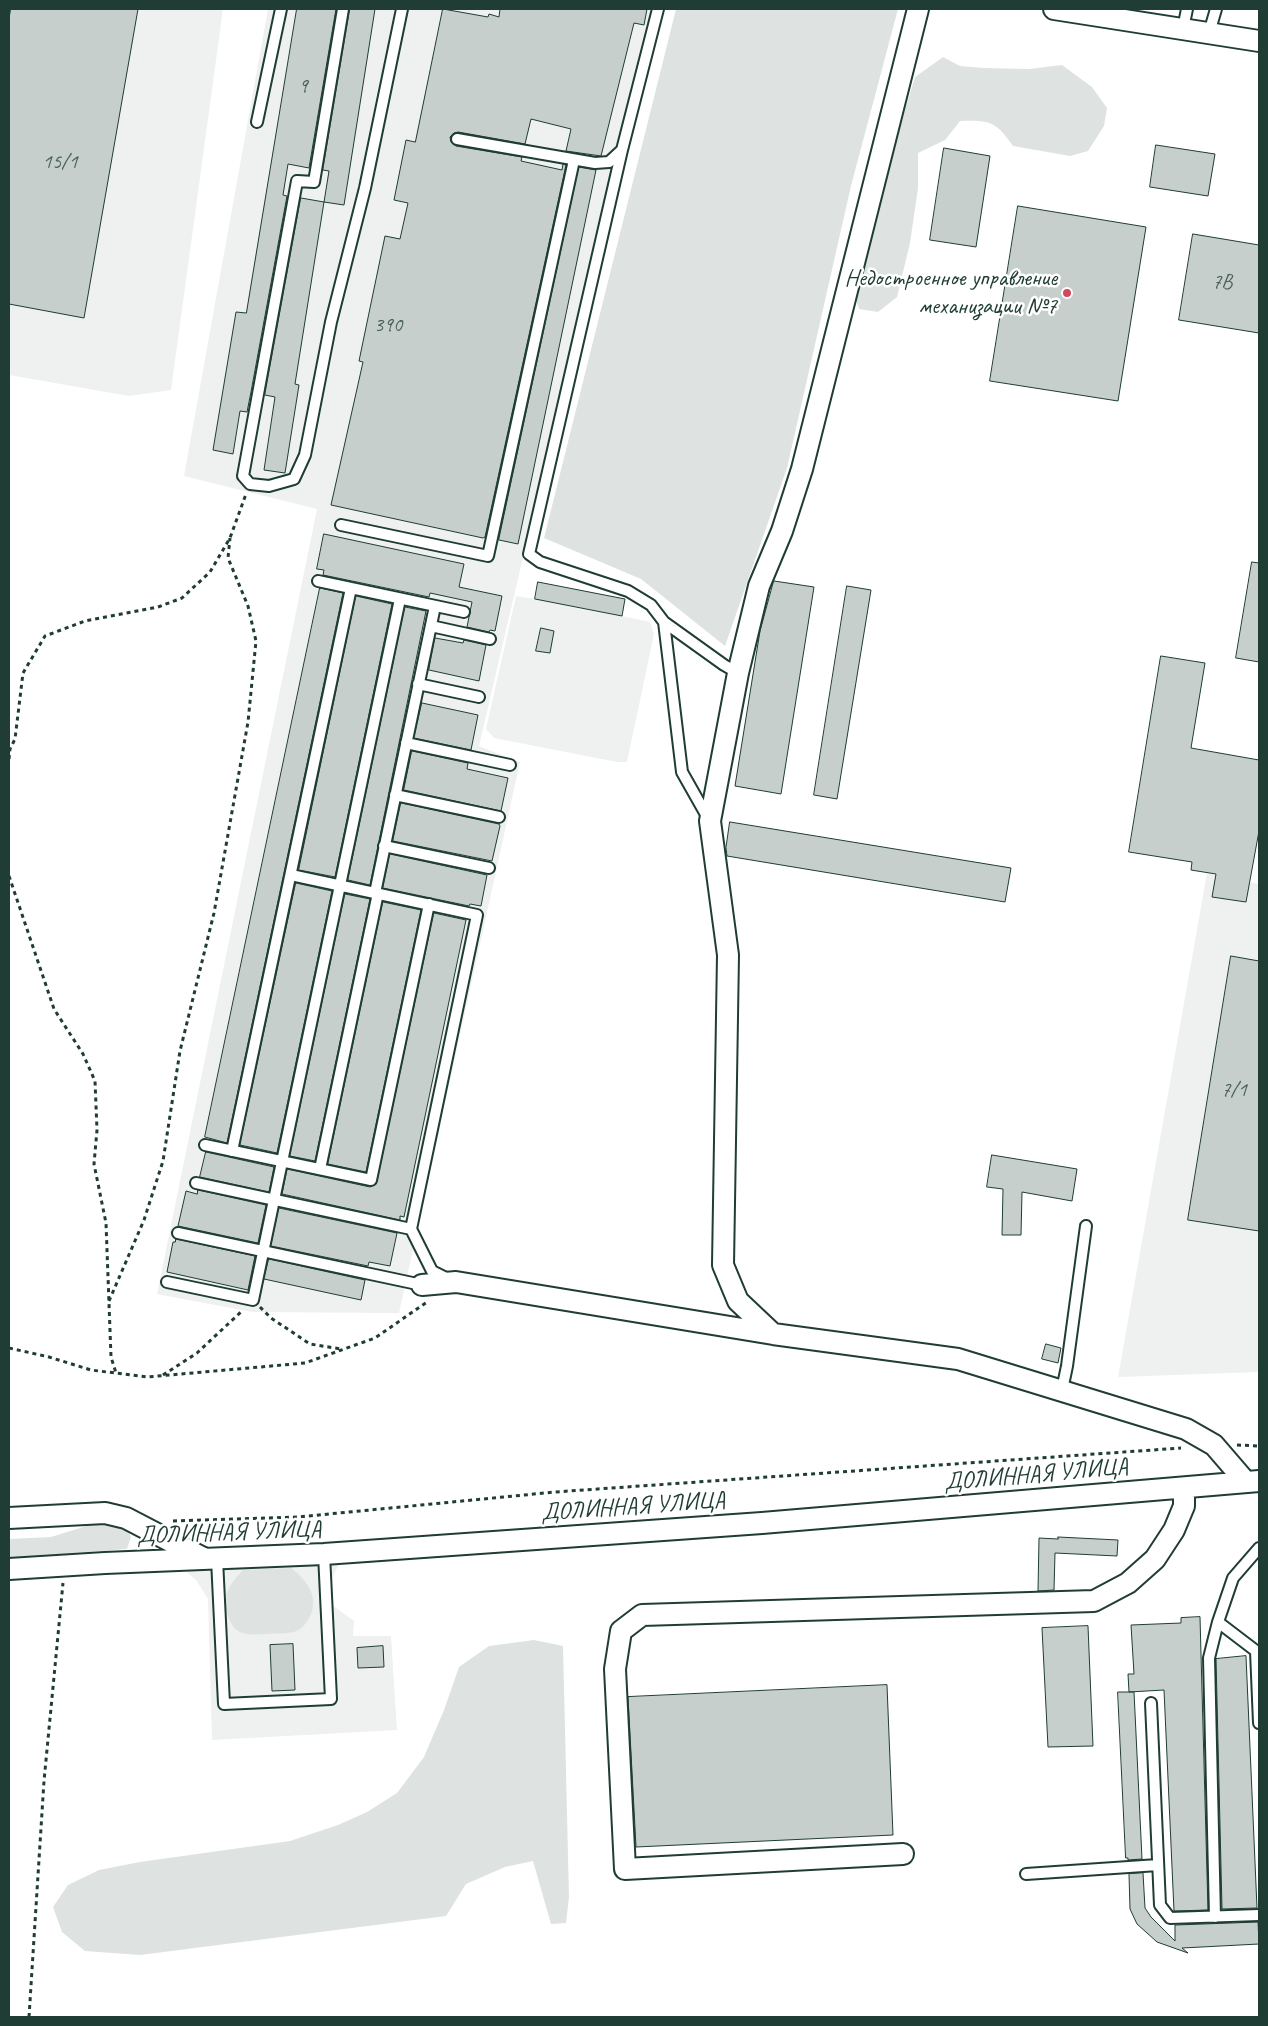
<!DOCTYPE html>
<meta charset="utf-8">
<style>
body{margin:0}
#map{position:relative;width:1268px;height:2026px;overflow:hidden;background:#fff;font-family:Caveat,sans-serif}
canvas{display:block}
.frame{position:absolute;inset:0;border:10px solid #1f3d34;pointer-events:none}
</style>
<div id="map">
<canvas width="1268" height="2026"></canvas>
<div class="frame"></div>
</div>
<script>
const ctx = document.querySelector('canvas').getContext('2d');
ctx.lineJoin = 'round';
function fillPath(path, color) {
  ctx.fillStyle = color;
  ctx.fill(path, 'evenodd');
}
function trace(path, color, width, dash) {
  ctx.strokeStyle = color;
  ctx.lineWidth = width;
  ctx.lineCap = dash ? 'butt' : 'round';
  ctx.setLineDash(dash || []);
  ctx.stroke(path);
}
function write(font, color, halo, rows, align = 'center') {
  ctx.font = font + ' Caveat,sans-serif';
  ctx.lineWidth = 5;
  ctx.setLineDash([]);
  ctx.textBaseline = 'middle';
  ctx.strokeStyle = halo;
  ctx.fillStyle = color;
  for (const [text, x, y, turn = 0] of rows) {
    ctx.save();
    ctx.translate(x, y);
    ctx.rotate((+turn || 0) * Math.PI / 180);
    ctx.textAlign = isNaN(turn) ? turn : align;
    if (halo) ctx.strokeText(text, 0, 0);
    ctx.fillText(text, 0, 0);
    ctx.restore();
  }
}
fillPath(new Path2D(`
 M 9,9 L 223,9 L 171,390 L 129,396 L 9,375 Z
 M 268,9 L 651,9 L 479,746 L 520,762 L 399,1313 L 252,1312 L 157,1294 L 317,509 L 184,476 Z
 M 538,582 L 625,599 L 622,616 L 650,622 L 654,634 L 627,762 L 617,762 L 494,738 L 486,729 L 516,596 L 535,599 Z
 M 1207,873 L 1259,884 L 1259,1372 L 1118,1377 Z
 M 339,1564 L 331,1580 L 332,1605 L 354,1621 L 353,1636 L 391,1636 L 397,1730 L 212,1740 L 208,1599 L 196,1580 L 184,1570 Z`), '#eef1f0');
fillPath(new Path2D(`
 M 676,9 L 898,9 L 851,186 L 787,468 L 725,646 L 641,579 L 544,538 Z
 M 943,57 L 960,66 L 983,68 L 1029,69 L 1062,65 L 1092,87 L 1107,108 L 1104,126 L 1088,151 L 1070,156 L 1013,146 C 996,121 989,120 960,121 L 945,140 L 918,153 L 918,188 L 910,243 L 897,297 L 878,312 L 859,309 L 854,293 L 891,156 L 915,77 Z
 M 96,1523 C 113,1523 123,1519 131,1537 L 127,1549 L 9,1558 L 9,1539 L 51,1537 Z
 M 291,1568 C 308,1581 321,1599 308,1620 C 305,1625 300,1630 294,1632 C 285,1634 275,1633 267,1634 C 258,1634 248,1636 240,1632 C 232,1628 228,1618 226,1610 C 222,1593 232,1582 243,1570 Z
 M 534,1640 L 563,1646 L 569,1897 L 566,1923 L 551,1924 L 533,1861 L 505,1867 L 466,1884 L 446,1916 L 140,1955 L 85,1951 L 62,1932 L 53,1907 L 68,1885 L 99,1870 L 140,1862 L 290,1841 L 338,1825 L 367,1812 L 397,1793 L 424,1757 L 444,1710 L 459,1667 L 489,1646 Z`), '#dee3e2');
const building = new Path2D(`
 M 11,9 L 138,9 L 84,318 L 9,304 L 9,19 Z
 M 297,9 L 336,9 L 309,168 L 288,164 L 283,195 L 287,196 L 251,392 L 247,412 L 240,411 L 233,454 L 213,450 L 236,312 L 246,313 Z
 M 350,9 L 375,9 L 344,205 L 324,202 L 329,171 L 323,170 Z
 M 443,9 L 488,17 L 489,14 L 499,17 L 500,9 L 647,9 L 644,25 L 634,23 L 601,156 L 566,151 L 571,129 L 531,119 L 525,144 L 458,132 L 454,133 L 450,137 L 451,142 L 456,146 L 522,157 L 521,161 L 562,170 L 563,164 L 566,165 L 485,537 L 483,538 L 331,505 L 363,362 L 359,361 L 385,236 L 400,239 L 408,203 L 394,200 L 406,140 L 415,142 Z
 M 1156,145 L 1215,154 L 1208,196 L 1150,187 Z
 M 944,148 L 990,156 L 976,247 L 930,240 Z
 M 579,167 L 596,170 L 518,544 L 499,540 Z
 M 301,198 L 324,202 L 295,384 L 299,385 L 285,473 L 264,470 L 275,397 L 265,395 Z
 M 1018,206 L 1146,227 L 1118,401 L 990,381 Z
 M 1193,234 L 1259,245 L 1259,333 L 1179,320 Z
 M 324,534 L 464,564 L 459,587 L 502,596 L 495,631 L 490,630 L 489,632 L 467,627 L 472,602 L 430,593 L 429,597 L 323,575 L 324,570 L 317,569 Z
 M 1252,562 L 1259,563 L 1259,662 L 1236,658 Z
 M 774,581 L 814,587 L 781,794 L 735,786 L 760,631 Z
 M 538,582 L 625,599 L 622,616 L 535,599 Z
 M 847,586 L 871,590 L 837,799 L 814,795 Z
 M 320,588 L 343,593 L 227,1143 L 205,1137 Z
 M 356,596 L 392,604 L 335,877 L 299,870 Z
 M 405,607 L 426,611 L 370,885 L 348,880 Z
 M 541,628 L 554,631 L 550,653 L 536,651 Z
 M 435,638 L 463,643 L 464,640 L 486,645 L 479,681 L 429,670 Z
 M 1161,656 L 1205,663 L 1191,748 L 1259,760 L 1259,831 L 1246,902 L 1212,897 L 1216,874 L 1191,870 L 1192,862 L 1129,852 Z
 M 422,703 L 478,715 L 471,750 L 414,738 Z
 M 412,751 L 468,763 L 467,769 L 508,778 L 501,811 L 404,790 Z
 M 401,803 L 499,824 L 500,826 L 492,861 L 393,841 Z
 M 730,822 L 1011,868 L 1005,902 L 727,856 L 726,848 Z
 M 390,854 L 487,875 L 481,906 L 470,904 L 469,906 L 383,888 Z
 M 296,883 L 332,891 L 277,1153 L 240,1145 Z
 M 345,894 L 370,899 L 315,1161 L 290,1156 Z
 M 383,902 L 421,910 L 366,1172 L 328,1164 Z
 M 434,913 L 466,920 L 404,1217 L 400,1216 L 400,1220 L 282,1194 L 287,1169 L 370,1187 L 376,1184 Z
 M 1231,956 L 1259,961 L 1259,1231 L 1188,1220 Z
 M 206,1152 L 274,1167 L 269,1192 L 200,1177 Z
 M 992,1155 L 1077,1169 L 1072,1201 L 1022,1192 L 1021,1235 L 1002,1235 L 1003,1189 L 987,1187 Z
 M 198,1190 L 266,1205 L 258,1243 L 178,1226 L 186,1191 L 197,1194 Z
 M 279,1208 L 397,1233 L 390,1266 L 369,1262 L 368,1266 L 271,1246 Z
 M 176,1239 L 255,1256 L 248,1290 L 167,1272 L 173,1242 L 175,1242 Z
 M 269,1259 L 365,1280 L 361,1300 L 264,1279 Z
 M 1046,1344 L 1061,1348 L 1058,1363 L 1042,1359 Z
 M 1058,1537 L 1118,1540 L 1117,1556 L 1055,1553 L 1054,1590 L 1038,1591 L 1039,1538 L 1058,1539 Z
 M 1200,1617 L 1208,1910 L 1174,1911 L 1164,1690 L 1129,1692 L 1128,1674 L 1134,1674 L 1131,1625 L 1181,1623 L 1181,1618 Z
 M 1088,1626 L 1093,1746 L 1048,1747 L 1042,1628 Z
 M 293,1644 L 295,1690 L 272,1691 L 270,1645 Z
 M 383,1646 L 384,1667 L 358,1668 L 357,1648 Z
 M 1246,1656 L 1257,1908 L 1222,1909 L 1216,1659 Z
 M 887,1685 L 893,1835 L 636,1847 L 628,1697 Z
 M 1118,1692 L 1134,1692 L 1142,1859 L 1128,1860 L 1128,1858 L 1126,1858 Z
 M 1143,1873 L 1145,1908 L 1151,1917 L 1175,1941 L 1175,1925 L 1258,1922 L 1259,1944 L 1182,1948 L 1188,1953 L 1157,1942 L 1137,1924 L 1130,1909 L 1129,1874 Z`);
fillPath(building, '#c7cfcc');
trace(building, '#1f3d34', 1);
const service = new Path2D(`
 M 343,9 L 314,182 L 297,181 L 243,476 L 250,484 L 269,486 L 294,479 L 305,455 L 331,322 L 365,188 L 402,9
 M 1183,29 L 1187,9
 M 1209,33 L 1216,9
 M 257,122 L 281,9
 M 457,139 L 595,163 L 609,162 L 622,150 L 658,9
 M 622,150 L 529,554 L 540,562 L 628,591 L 651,605 L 664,622 L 682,772 L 708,818
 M 341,525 L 488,556 L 574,160
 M 318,581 L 464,612
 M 664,622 L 724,665 L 738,673
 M 431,626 L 490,639
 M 418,684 L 479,697
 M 406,743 L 510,765
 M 395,795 L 499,817
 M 384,846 L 489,868
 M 291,875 L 477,915 L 411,1229 L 432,1271 L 448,1279
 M 375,893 L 435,606
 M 205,1145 L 371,1180 L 429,904
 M 232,1151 L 351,588
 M 320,1169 L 378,893
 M 196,1183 L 411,1229
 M 178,1233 L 422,1285
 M 167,1282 L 253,1300 L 400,599
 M 1062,1390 L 1067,1366 L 1086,1226
 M 217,1559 L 224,1704 L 331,1699 L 324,1554
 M 1218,1622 L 1256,1651 L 1259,1723
 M 1151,1703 L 1160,1905 L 1170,1918 L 1259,1915
 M 1026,1874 L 1158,1865
 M 1215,1917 L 1209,1658 L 1218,1622 L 1233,1578 L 1259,1548`);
const minor = new Path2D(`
 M 1054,9 L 1259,41
 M 422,1285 L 456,1282 L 773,1334 L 958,1359 L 1186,1429 L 1214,1445 L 1245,1481
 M 773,1334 L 738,1301 L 723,1265 L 728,955 L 710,821 L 738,673 L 759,586 L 782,531 L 802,469 L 918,9
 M 9,1518 L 105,1513 L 126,1518 L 205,1559
 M 9,1569 L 105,1563 L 324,1554 L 409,1548 L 762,1523 L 1259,1481
 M 903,1854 L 625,1869 L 615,1669 L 621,1631 L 642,1615 L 1094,1601 L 1128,1583 L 1155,1559 L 1174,1530 L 1184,1506 L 1184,1488`);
trace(service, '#1f3d34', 14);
trace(minor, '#1f3d34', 24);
trace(new Path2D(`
 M 9,751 L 15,739 L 23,673 L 45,636 L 85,621 L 158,607 L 182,598 L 210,572 L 230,538 L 246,494
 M 9,759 L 10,749
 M 9,876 L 54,1009 L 83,1054 L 95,1081 L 97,1130 L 94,1164 L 106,1223 L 111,1357 L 116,1373
 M 109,1301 L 144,1220 L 163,1161 L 180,1051 L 214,913 L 248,722 L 256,641 L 248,606 L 228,558 L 230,538
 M 260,1307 L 271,1318 L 310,1344 L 341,1349
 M 9,1348 L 49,1357 L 91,1370 L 147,1377 L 305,1363 L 375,1338 L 427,1302
 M 163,1375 L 197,1353 L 243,1310
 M 1237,1445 L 1259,1446
 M 173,1521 L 298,1517 L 555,1492 L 1181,1448
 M 29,2017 L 44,1781 L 63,1583`), '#1f3d34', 3, [4, 4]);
trace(service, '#fff', 10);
trace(minor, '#fff', 20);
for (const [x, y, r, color] of [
 [1067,293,5,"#d1495b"]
]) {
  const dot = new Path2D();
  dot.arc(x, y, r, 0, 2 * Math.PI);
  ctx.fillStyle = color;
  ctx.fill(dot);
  trace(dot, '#fff', 2);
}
write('21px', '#49625a', null, [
 ["9",303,86],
 ["15/1",60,162],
 ["7В",1222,282],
 ["390",388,325],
 ["7/1",1234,1090]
]);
write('24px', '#1f3d34', '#fff', [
 ["Недостроенное управление",1057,279],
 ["механизации №7",1057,307]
], 'right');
write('24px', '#1f3d34', '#fff', [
 ["ДОЛИННАЯ УЛИЦА",1036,1475,-5],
 ["ДОЛИННАЯ УЛИЦА",633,1507,-4],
 ["ДОЛИННАЯ УЛИЦА",229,1533,-2]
]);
</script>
